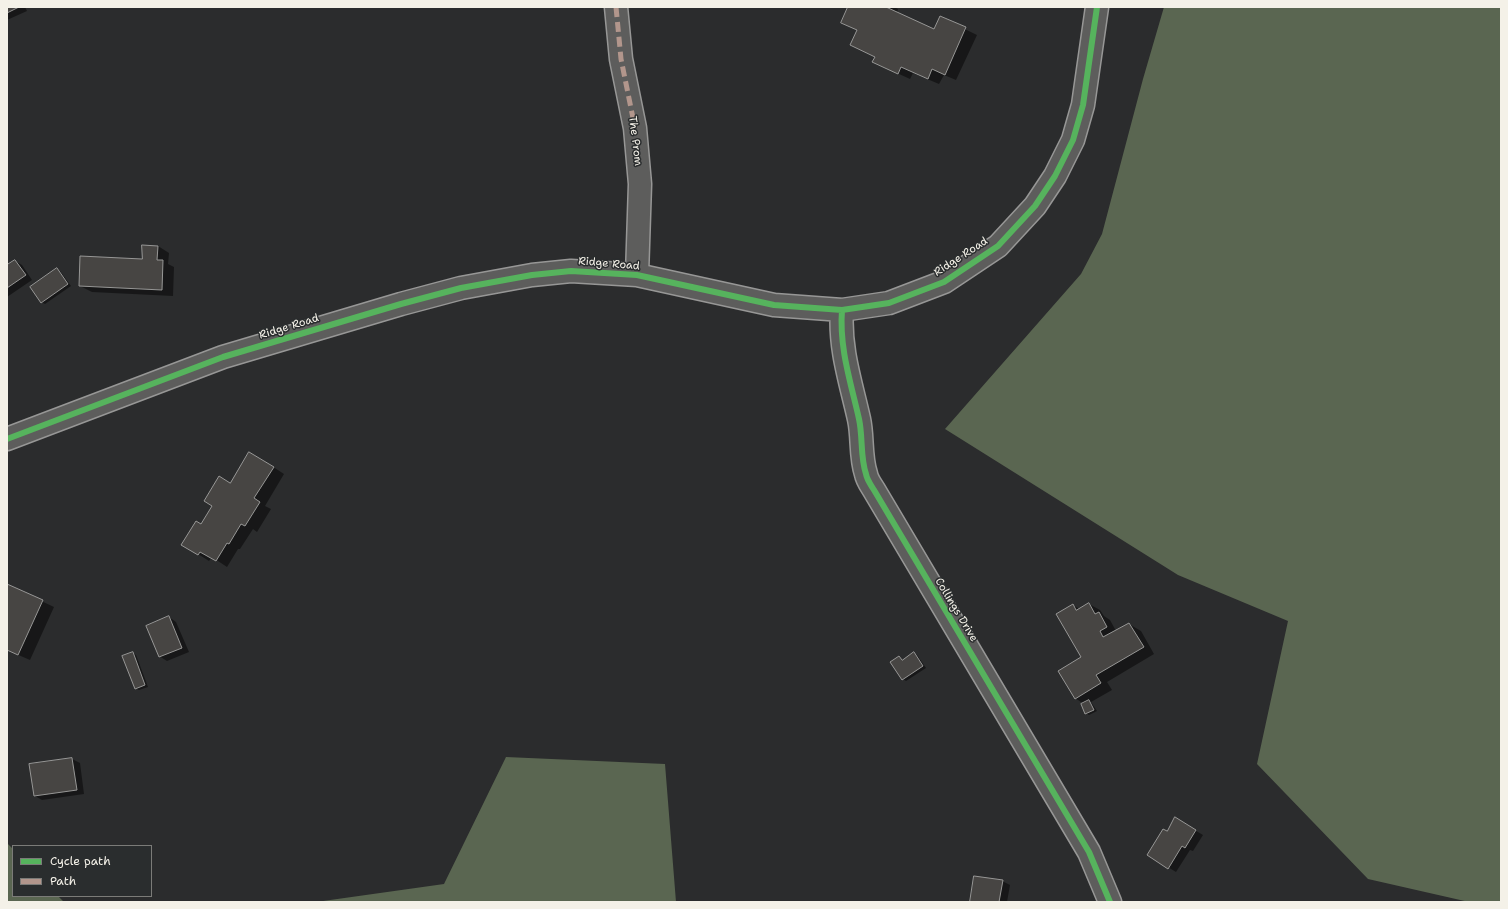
<!DOCTYPE html>
<style>
body{margin:0}
#map{position:relative;width:1508px;height:909px;overflow:hidden;background:#2b2c2d;font-family:"Shantell Sans",sans-serif}
canvas{display:block}
.frame{position:absolute;inset:0;border:8px solid #f4f1e8;pointer-events:none}
.legend{position:absolute;left:12px;top:845px;width:140px;height:52px;box-sizing:border-box;background:#2a2d2e;border:1px solid #7b7b78;margin:0;padding:5px 7px;list-style:none;font-size:12px;color:#f4f1e8}
.legend li{display:flex;align-items:center;gap:8px;height:20px}
.legend b{width:20px;border:1px solid #7b7b78}
</style>
<div id="map">
<canvas width="1508" height="909"></canvas>
<div class="frame"></div>
<ul class="legend">
<li><b style="height:5px;background:#56b35d"></b>Cycle path</li>
<li><b style="height:5px;background:#b2968c"></b>Path</li>
</ul>
</div>
<script>
const ctx = document.querySelector('canvas').getContext('2d');
ctx.lineJoin = 'round';
function fillPath(path, color) {
  ctx.fillStyle = color;
  ctx.fill(path, 'evenodd');
}
function trace(path, color, width, dash) {
  ctx.strokeStyle = color;
  ctx.lineWidth = width;
  ctx.lineCap = dash ? 'butt' : 'round';
  ctx.setLineDash(dash || []);
  ctx.stroke(path);
}
function write(font, color, halo, rows, align = 'center') {
  ctx.font = font + ' "Shantell Sans",sans-serif';
  ctx.lineWidth = 3;
  ctx.setLineDash([]);
  ctx.textBaseline = 'middle';
  ctx.strokeStyle = halo;
  ctx.fillStyle = color;
  for (const [text, x, y, turn = 0] of rows) {
    ctx.save();
    ctx.translate(x, y);
    ctx.rotate((+turn || 0) * Math.PI / 180);
    ctx.textAlign = isNaN(turn) ? turn : align;
    if (halo) ctx.strokeText(text, 0, 0);
    ctx.fillText(text, 0, 0);
    ctx.restore();
  }
}
fillPath(new Path2D(`
 M 1164,7 L 1501,7 L 1501,902 L 1469,902 L 1368,879 L 1257,764 L 1288,621 L 1178,575 L 945,429 L 1081,274 L 1102,234 L 1143,79 Z
 M 506,757 L 665,764 L 676,902 L 316,902 L 444,884 Z
 M 7,843 L 13,849 L 13,896 L 58,896 L 64,902 L 7,902 Z`), '#5a6651');
fillPath(new Path2D(`
 M 7,7 L 25,7 L 27,11 L 7,20 Z
 M 849,7 L 894,7 L 898,9 L 897,13 L 934,30 L 940,17 L 977,35 L 956,80 L 944,75 L 939,84 L 913,73 L 910,79 L 873,62 L 876,57 L 852,45 L 858,30 Z
 M 158,246 L 169,253 L 168,264 L 174,267 L 173,296 L 92,292 L 80,286 L 143,260 Z
 M 15,261 L 22,265 L 32,280 L 7,297 L 7,266 Z
 M 57,269 L 60,271 L 71,286 L 45,304 L 41,302 Z
 M 261,459 L 284,474 L 265,506 L 271,509 L 257,532 L 253,529 L 240,549 L 238,549 L 227,567 L 212,557 L 209,561 L 198,554 L 202,525 L 230,484 Z
 M 7,585 L 54,607 L 30,660 L 7,650 Z
 M 1089,604 L 1100,610 L 1104,616 L 1110,620 L 1116,631 L 1129,624 L 1141,631 L 1154,654 L 1107,682 L 1112,690 L 1091,702 L 1097,711 L 1089,715 L 1086,713 L 1084,704 L 1075,698 L 1083,657 L 1073,605 L 1079,609 Z
 M 169,617 L 176,622 L 189,652 L 167,661 L 159,656 Z
 M 133,653 L 136,655 L 148,687 L 139,690 L 135,688 Z
 M 914,653 L 917,655 L 926,668 L 906,681 L 903,679 L 899,657 L 903,661 Z
 M 72,759 L 80,763 L 84,794 L 42,800 L 35,796 L 31,764 Z
 M 1176,819 L 1203,835 L 1193,851 L 1190,850 L 1176,872 L 1148,855 L 1167,832 Z
 M 1002,881 L 1010,885 L 1007,902 L 971,902 Z`), '#0007');
const building = new Path2D(`
 M 7,7 L 19,7 L 7,13 Z
 M 848,7 L 886,7 L 934,29 L 940,16 L 966,27 L 945,75 L 932,69 L 928,79 L 901,67 L 898,74 L 872,62 L 875,57 L 850,45 L 857,30 L 841,23 Z
 M 142,245 L 158,246 L 157,260 L 163,260 L 162,290 L 79,286 L 80,256 L 142,259 Z
 M 15,260 L 26,275 L 7,288 L 7,265 Z
 M 57,268 L 68,284 L 41,303 L 30,287 Z
 M 249,452 L 274,467 L 254,498 L 260,502 L 245,526 L 241,524 L 229,544 L 227,543 L 216,561 L 200,552 L 198,555 L 181,545 L 196,521 L 201,524 L 212,506 L 204,501 L 219,476 L 230,483 Z
 M 7,584 L 43,600 L 18,655 L 7,650 Z
 M 1089,603 L 1095,614 L 1099,612 L 1107,627 L 1100,631 L 1103,637 L 1129,623 L 1144,647 L 1096,675 L 1101,683 L 1075,699 L 1058,671 L 1081,657 L 1056,614 L 1073,604 L 1076,610 Z
 M 169,616 L 182,648 L 159,657 L 146,626 Z
 M 133,652 L 145,685 L 135,689 L 122,656 Z
 M 914,652 L 923,666 L 902,680 L 890,662 L 899,656 L 902,660 Z
 M 1089,700 L 1094,710 L 1085,714 L 1081,704 Z
 M 72,758 L 77,790 L 34,796 L 29,764 Z
 M 1175,817 L 1196,830 L 1185,848 L 1182,846 L 1168,869 L 1147,855 L 1163,829 L 1167,831 Z
 M 974,876 L 1003,880 L 999,902 L 970,902 Z`);
fillPath(building, '#474543');
trace(building, '#979796', 1);
const minor = new Path2D(`
 M 616,7 L 621,59 L 635,128 L 640,184 L 637,275
 M 842,310 C 839,348 851,383 859,419 C 863,437 860,456 866,474 C 867,480 871,485 874,490 L 1089,852 L 1110,902
 M 7,439 L 223,357 L 401,304 L 461,288 L 532,275 L 571,271 L 637,275 L 774,305 L 842,310 L 889,303 L 944,282 L 998,246 L 1035,206 L 1055,176 L 1073,140 L 1083,105 L 1097,7`);
trace(minor, '#979796', 25);
trace(minor, '#5d5d5c', 22);
trace(new Path2D(`
 M 616,7 L 621,59 L 635,128`), '#b2968c', 5, [10, 5]);
trace(new Path2D(`
 M 842,310 C 839,348 851,383 859,419 C 863,437 860,456 866,474 C 867,480 871,485 874,490 L 1089,852 L 1110,902
 M 7,439 L 223,357 L 401,304 L 461,288 L 532,275 L 571,271 L 637,275 L 774,305 L 842,310 L 889,303 L 944,282 L 998,246 L 1035,206 L 1055,176 L 1073,140 L 1083,105 L 1097,7`), '#56b35d', 6);
write('11px', '#f4f1e8', '#2a2d2e', [
 ["The Prom",635,141,83],
 ["Ridge Road",961,257,-33],
 ["Ridge Road",609,264,5],
 ["Ridge Road",289,327,-17],
 ["Collings Drive",956,610,59]
]);
</script>
